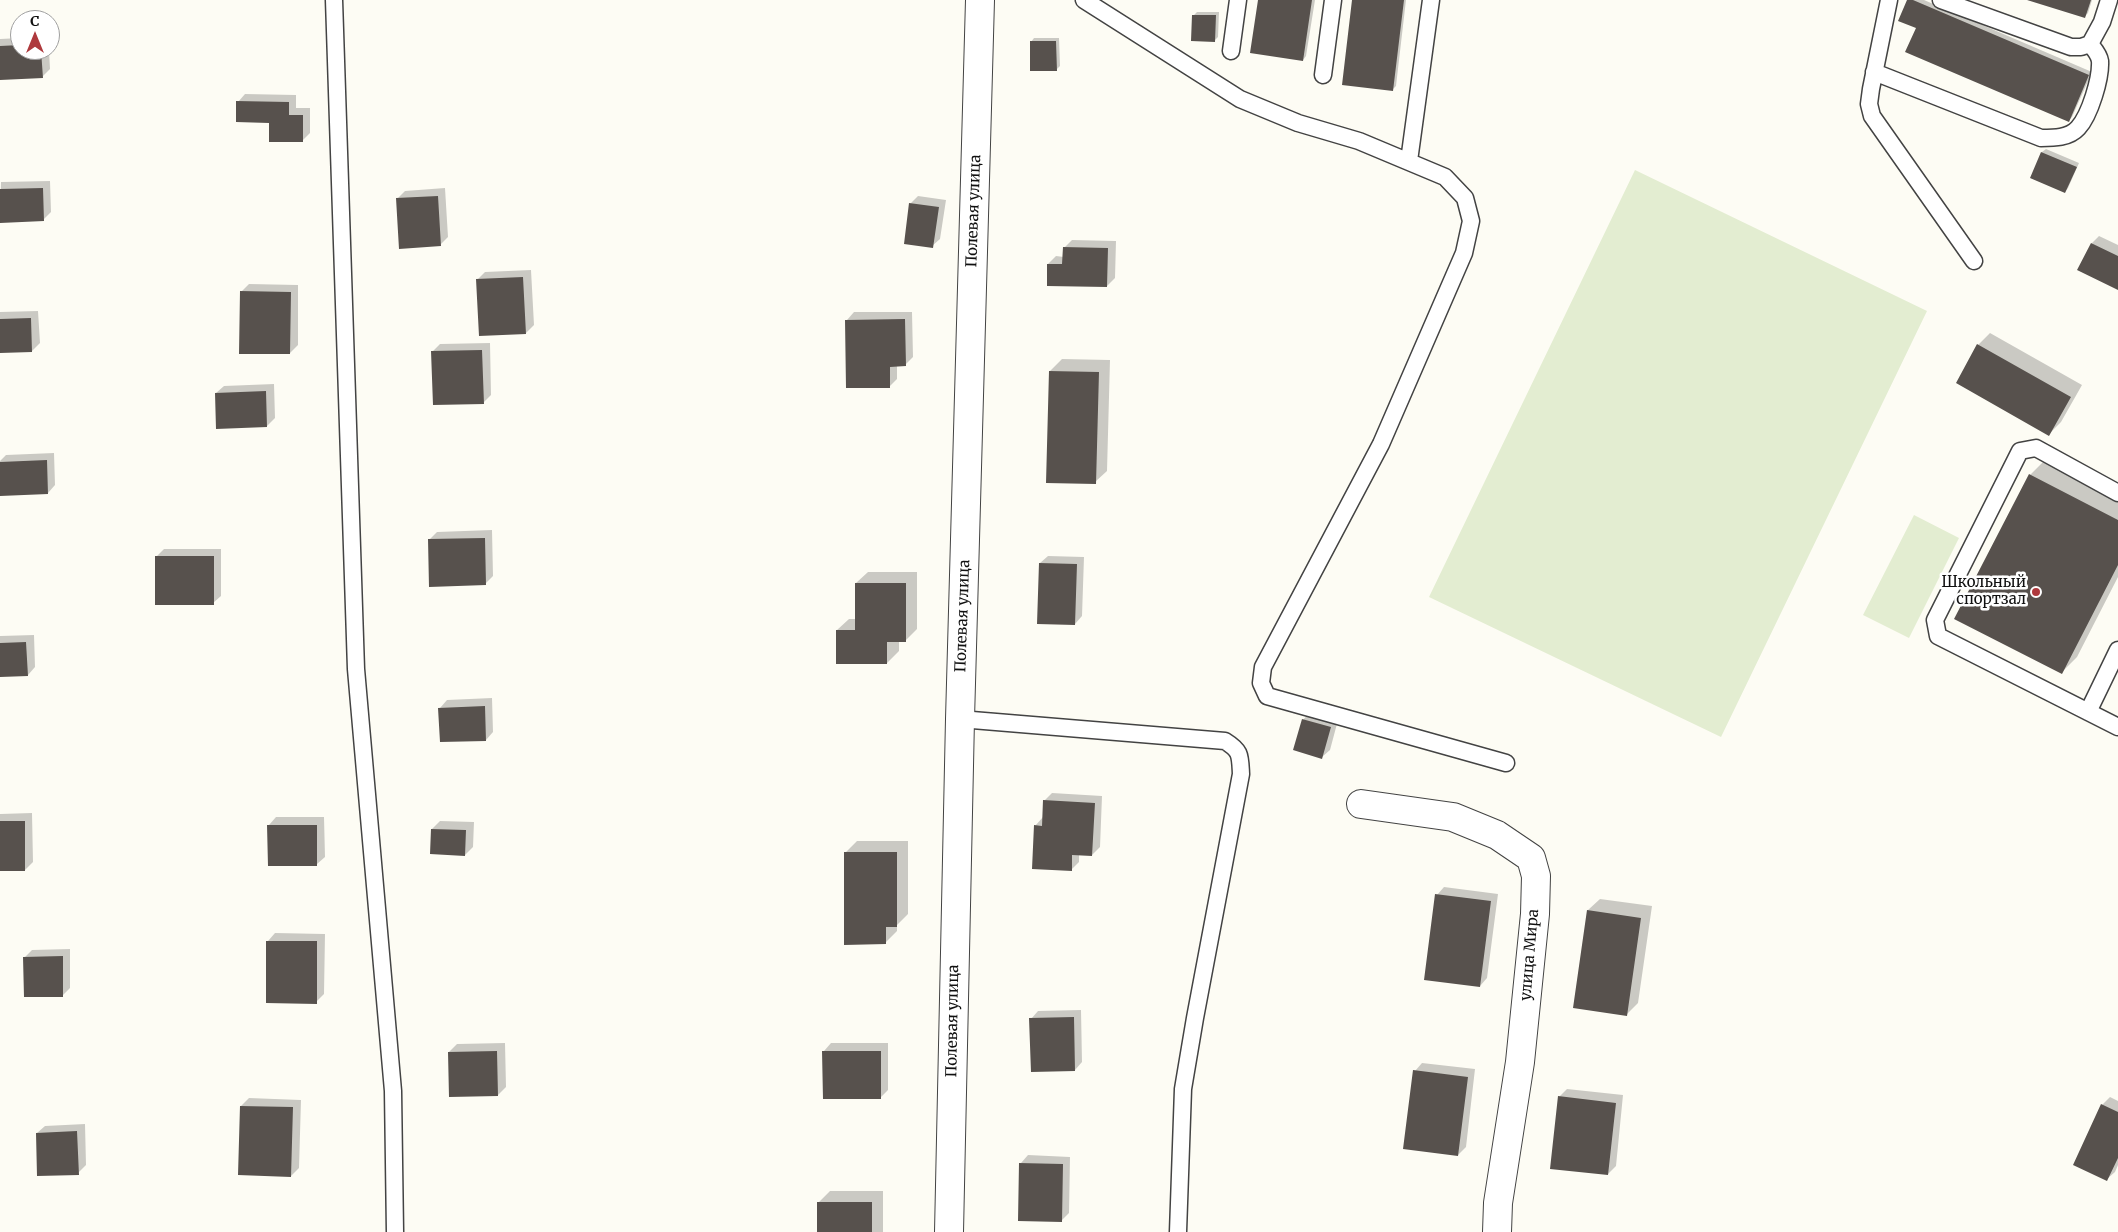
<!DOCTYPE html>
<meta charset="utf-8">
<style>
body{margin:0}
#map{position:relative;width:2118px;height:1232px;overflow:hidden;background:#fdfcf4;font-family:Merriweather,serif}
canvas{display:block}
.north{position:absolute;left:10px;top:10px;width:50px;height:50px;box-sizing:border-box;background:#fff;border:1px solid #9f9f9f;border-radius:50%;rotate:0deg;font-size:14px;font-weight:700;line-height:20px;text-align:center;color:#101010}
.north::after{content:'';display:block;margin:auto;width:18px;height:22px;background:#ae393d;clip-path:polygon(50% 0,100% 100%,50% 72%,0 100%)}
</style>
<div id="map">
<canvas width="2118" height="1232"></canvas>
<div class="north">С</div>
</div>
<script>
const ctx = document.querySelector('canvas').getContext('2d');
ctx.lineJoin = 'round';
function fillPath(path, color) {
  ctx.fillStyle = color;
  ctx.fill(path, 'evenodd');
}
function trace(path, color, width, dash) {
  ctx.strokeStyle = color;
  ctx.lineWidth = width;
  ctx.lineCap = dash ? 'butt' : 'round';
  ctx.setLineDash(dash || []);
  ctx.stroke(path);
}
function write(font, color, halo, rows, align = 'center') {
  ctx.font = font + ' Merriweather,serif';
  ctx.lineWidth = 5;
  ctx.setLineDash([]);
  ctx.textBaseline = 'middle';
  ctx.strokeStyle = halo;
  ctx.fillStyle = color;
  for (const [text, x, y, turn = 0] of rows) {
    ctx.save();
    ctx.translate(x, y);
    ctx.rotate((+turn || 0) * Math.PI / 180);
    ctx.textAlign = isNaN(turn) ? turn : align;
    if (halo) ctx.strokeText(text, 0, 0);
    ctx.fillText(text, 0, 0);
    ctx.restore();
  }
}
fillPath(new Path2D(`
 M 1635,170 L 1927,311 L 1721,737 L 1429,597 Z
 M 1914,515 L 1959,538 L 1909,638 L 1863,615 Z`), '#e3edd1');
fillPath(new Path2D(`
 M 1259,0 L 1315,0 L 1306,56 L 1303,60 Z
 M 1353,0 L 1406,0 L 1396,86 L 1393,89 Z
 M 1908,0 L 1924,0 L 2092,72 L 2072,117 L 2068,121 Z
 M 2030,0 L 2092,0 L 2088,13 L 2085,16 Z
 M 1197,12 L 1219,12 L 1218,37 L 1215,40 L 1194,15 Z
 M 20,38 L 20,50 L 49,50 L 50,69 L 42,77 L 0,79 L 0,39 Z
 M 1034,38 L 1059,38 L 1060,66 L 1056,70 L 1031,42 Z
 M 245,94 L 296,95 L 296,108 L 310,108 L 310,133 L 302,141 L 238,102 Z
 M 2046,149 L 2079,163 L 2068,188 L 2065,192 L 2031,178 L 2042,152 Z
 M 50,181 L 51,212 L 43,220 L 0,222 L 1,182 Z
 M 445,188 L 448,237 L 440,245 L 397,199 L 405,191 Z
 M 918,196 L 946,200 L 940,239 L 932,246 L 910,204 Z
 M 2099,236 L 2118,245 L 2118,288 L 2092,243 Z
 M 1072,240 L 1116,241 L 1115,278 L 1107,286 L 1048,264 L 1056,256 L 1064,257 L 1064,248 Z
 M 531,270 L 534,325 L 526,333 L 477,280 L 485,272 Z
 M 249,284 L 298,285 L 298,345 L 290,353 L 241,292 Z
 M 38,311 L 40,343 L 32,351 L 0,352 L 0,312 Z
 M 854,312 L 912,312 L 913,357 L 905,365 L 897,365 L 897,379 L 889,387 L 847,320 Z
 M 1990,333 L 2082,385 L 2061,422 L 2049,434 L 1978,345 Z
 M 490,343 L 491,395 L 483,403 L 433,351 L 440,344 Z
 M 1062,359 L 1110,360 L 1107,471 L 1095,482 L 1050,371 Z
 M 274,384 L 275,418 L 267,426 L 216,393 L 224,386 Z
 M 54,453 L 55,485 L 48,493 L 0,495 L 0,461 L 6,455 Z
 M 2045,460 L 2118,497 L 2118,577 L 2077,657 L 2062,672 L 2030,475 Z
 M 492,530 L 493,576 L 486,583 L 429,540 L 437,532 Z
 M 164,549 L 221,549 L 221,596 L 213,603 L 156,557 Z
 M 1048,556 L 1084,557 L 1082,616 L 1075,624 L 1040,563 Z
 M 868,572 L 917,572 L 917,629 L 906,640 L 899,640 L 899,651 L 887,663 L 837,630 L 849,619 L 856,619 L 856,583 Z
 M 34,635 L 35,667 L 28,675 L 0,676 L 0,636 Z
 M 492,698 L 493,732 L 486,740 L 440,708 L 447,700 Z
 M 1310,712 L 1338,720 L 1330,750 L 1322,757 L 1303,720 Z
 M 1052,793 L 1102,796 L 1100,847 L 1092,855 L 1079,854 L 1079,862 L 1071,870 L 1035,826 L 1043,817 L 1044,801 Z
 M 32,813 L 33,862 L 25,870 L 0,870 L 0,814 Z
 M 276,817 L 324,817 L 325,857 L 317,864 L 269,825 Z
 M 440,821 L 474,822 L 473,847 L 465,855 L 432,829 Z
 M 857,841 L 908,841 L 908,914 L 897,925 L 897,931 L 885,943 L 845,853 Z
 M 1444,887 L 1498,894 L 1487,978 L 1480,986 L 1437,895 Z
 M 1600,899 L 1652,906 L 1638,1003 L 1626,1015 L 1588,910 Z
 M 275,933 L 325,934 L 324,994 L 316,1002 L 268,941 Z
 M 70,949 L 70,988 L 63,995 L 25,957 L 32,950 Z
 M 1081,1010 L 1082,1062 L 1075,1070 L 1031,1019 L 1038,1011 Z
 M 505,1043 L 506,1087 L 498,1095 L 449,1052 L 457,1044 Z
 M 831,1043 L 888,1043 L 888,1090 L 881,1097 L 824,1051 Z
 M 1422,1063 L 1475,1069 L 1466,1147 L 1458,1155 L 1415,1071 Z
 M 1567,1089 L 1623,1095 L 1616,1166 L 1608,1174 L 1559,1097 Z
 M 2110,1097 L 2118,1101 L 2118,1165 L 2115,1172 L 2107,1179 L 2102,1105 Z
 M 249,1098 L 301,1100 L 299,1168 L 291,1176 L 241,1106 Z
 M 85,1124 L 86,1165 L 78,1173 L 37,1133 L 45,1126 Z
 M 1028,1155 L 1070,1157 L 1069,1213 L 1061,1221 L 1021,1163 Z
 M 830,1191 L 883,1191 L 883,1232 L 818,1232 L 818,1203 Z`), '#0003');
fillPath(new Path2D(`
 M 1258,0 L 1312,0 L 1303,61 L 1250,53 Z
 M 1352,0 L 1404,0 L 1393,91 L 1342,85 Z
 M 1907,0 L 1913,0 L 2089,75 L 2069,122 L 1905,52 L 1916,28 L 1898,21 Z
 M 2027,0 L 2091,0 L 2085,18 Z
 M 1192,15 L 1216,15 L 1215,42 L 1191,41 Z
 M 1030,41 L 1056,41 L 1057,71 L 1030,71 Z
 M 20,45 L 20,50 L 41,50 L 43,78 L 0,80 L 0,46 Z
 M 236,101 L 289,102 L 289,115 L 303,115 L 303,142 L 269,142 L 269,123 L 236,122 Z
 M 2041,152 L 2077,167 L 2065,193 L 2030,178 Z
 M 43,188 L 44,221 L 0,223 L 0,189 Z
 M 438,196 L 441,246 L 399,249 L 396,198 Z
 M 909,203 L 939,207 L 933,248 L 904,244 Z
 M 2091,243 L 2118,256 L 2118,290 L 2077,270 Z
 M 1063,247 L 1108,248 L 1107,287 L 1047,286 L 1047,264 L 1062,264 Z
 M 523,277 L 526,334 L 479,336 L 476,279 Z
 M 240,291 L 291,292 L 290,354 L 239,354 Z
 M 31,318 L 32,352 L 0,353 L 0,319 Z
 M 905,319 L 906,366 L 890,367 L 890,388 L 846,388 L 845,320 Z
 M 1977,344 L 2071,397 L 2049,436 L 1956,383 Z
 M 482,350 L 484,404 L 433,405 L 431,351 Z
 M 1049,371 L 1099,372 L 1096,484 L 1046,483 Z
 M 266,391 L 267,427 L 216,429 L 215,393 Z
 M 47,460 L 48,494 L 0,496 L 0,462 Z
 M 2029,474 L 2118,520 L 2118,565 L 2062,674 L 1954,619 Z
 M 485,538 L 486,585 L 429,587 L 428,539 Z
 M 155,556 L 214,556 L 214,605 L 155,605 Z
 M 1039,563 L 1077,564 L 1075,625 L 1037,624 Z
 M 855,583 L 906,583 L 906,642 L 887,642 L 887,664 L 836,664 L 836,630 L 855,630 Z
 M 26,642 L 28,676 L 0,677 L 0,643 Z
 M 485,706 L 486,741 L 440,742 L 438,708 Z
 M 1302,719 L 1331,727 L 1322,759 L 1293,750 Z
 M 1043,800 L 1095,803 L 1092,856 L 1072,855 L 1072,871 L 1032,869 L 1034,825 L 1042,826 Z
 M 0,821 L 25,821 L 25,871 L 0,871 Z
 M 267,825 L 317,825 L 317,866 L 268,866 Z
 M 431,829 L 466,830 L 465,856 L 430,854 Z
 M 844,852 L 897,852 L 897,927 L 886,927 L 886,944 L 844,945 Z
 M 1435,894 L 1491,901 L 1480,987 L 1424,980 Z
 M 1587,910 L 1641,918 L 1627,1016 L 1573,1008 Z
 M 266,941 L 317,941 L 317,1004 L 266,1003 Z
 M 63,956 L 63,997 L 24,997 L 23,957 Z
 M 1074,1017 L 1075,1071 L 1031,1072 L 1029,1018 Z
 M 497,1051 L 498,1096 L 449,1097 L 448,1052 Z
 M 822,1051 L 881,1051 L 881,1099 L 823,1099 Z
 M 1413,1070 L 1468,1077 L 1458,1156 L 1403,1149 Z
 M 1558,1096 L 1616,1103 L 1608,1175 L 1550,1169 Z
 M 2101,1104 L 2118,1112 L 2118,1158 L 2107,1181 L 2073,1165 Z
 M 240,1106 L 293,1107 L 291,1177 L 238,1175 Z
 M 77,1131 L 79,1175 L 37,1176 L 36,1133 Z
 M 1019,1163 L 1063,1164 L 1062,1222 L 1018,1221 Z
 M 817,1202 L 872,1202 L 872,1232 L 817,1232 Z`), '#57514d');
const service = new Path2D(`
 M 334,0 L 356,669 L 393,1091 L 395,1232
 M 1084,0 L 1240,99 L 1298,123 L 1359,141 L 1445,177 L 1465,198 L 1471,221 L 1464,253 L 1381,444 L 1263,667 L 1261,683 L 1267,696 L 1506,763
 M 1889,0 L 1871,89 L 1869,104 L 1872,116 L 1974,261
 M 1941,0 L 2071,47 L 2081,47 L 2090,44 L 2102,22 L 2109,0
 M 1231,51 L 1238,0
 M 1874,72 L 2041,138 C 2054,138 2069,138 2078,128 C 2090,115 2101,78 2100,61 C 2099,54 2094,49 2090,44
 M 1323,75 L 1333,0
 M 1409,161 L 1431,0
 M 2118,493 L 2036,448 L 2020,451 L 1935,620 L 1938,636 L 2118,727
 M 2088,712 L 2118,650
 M 960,719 L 1225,741 C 1241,751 1240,755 1241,774 L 1195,1018 L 1183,1089 L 1178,1232`);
const minor = new Path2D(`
 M 1361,804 L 1453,817 L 1497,835 L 1531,858 L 1536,876 L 1535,914 L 1520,1062 L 1498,1203 L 1497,1232
 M 949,1232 L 960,719 L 980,0`);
trace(service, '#434343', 19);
trace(minor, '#434343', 30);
trace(service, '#fff', 16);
trace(minor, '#fff', 28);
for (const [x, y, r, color] of [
 [2036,592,5,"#ae393d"]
]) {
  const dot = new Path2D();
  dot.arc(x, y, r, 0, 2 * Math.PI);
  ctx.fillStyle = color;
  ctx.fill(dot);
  trace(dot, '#fff', 2);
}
write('15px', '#101010', '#fff', [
 ["Полевая улица",974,211,-88],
 ["Полевая улица",963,616,-88],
 ["улица Мира",1530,955,-85],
 ["Полевая улица",953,1021,-89]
]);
write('15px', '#101010', '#fff', [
 ["Школьный",2026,583],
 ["спортзал",2026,600]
], 'right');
</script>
